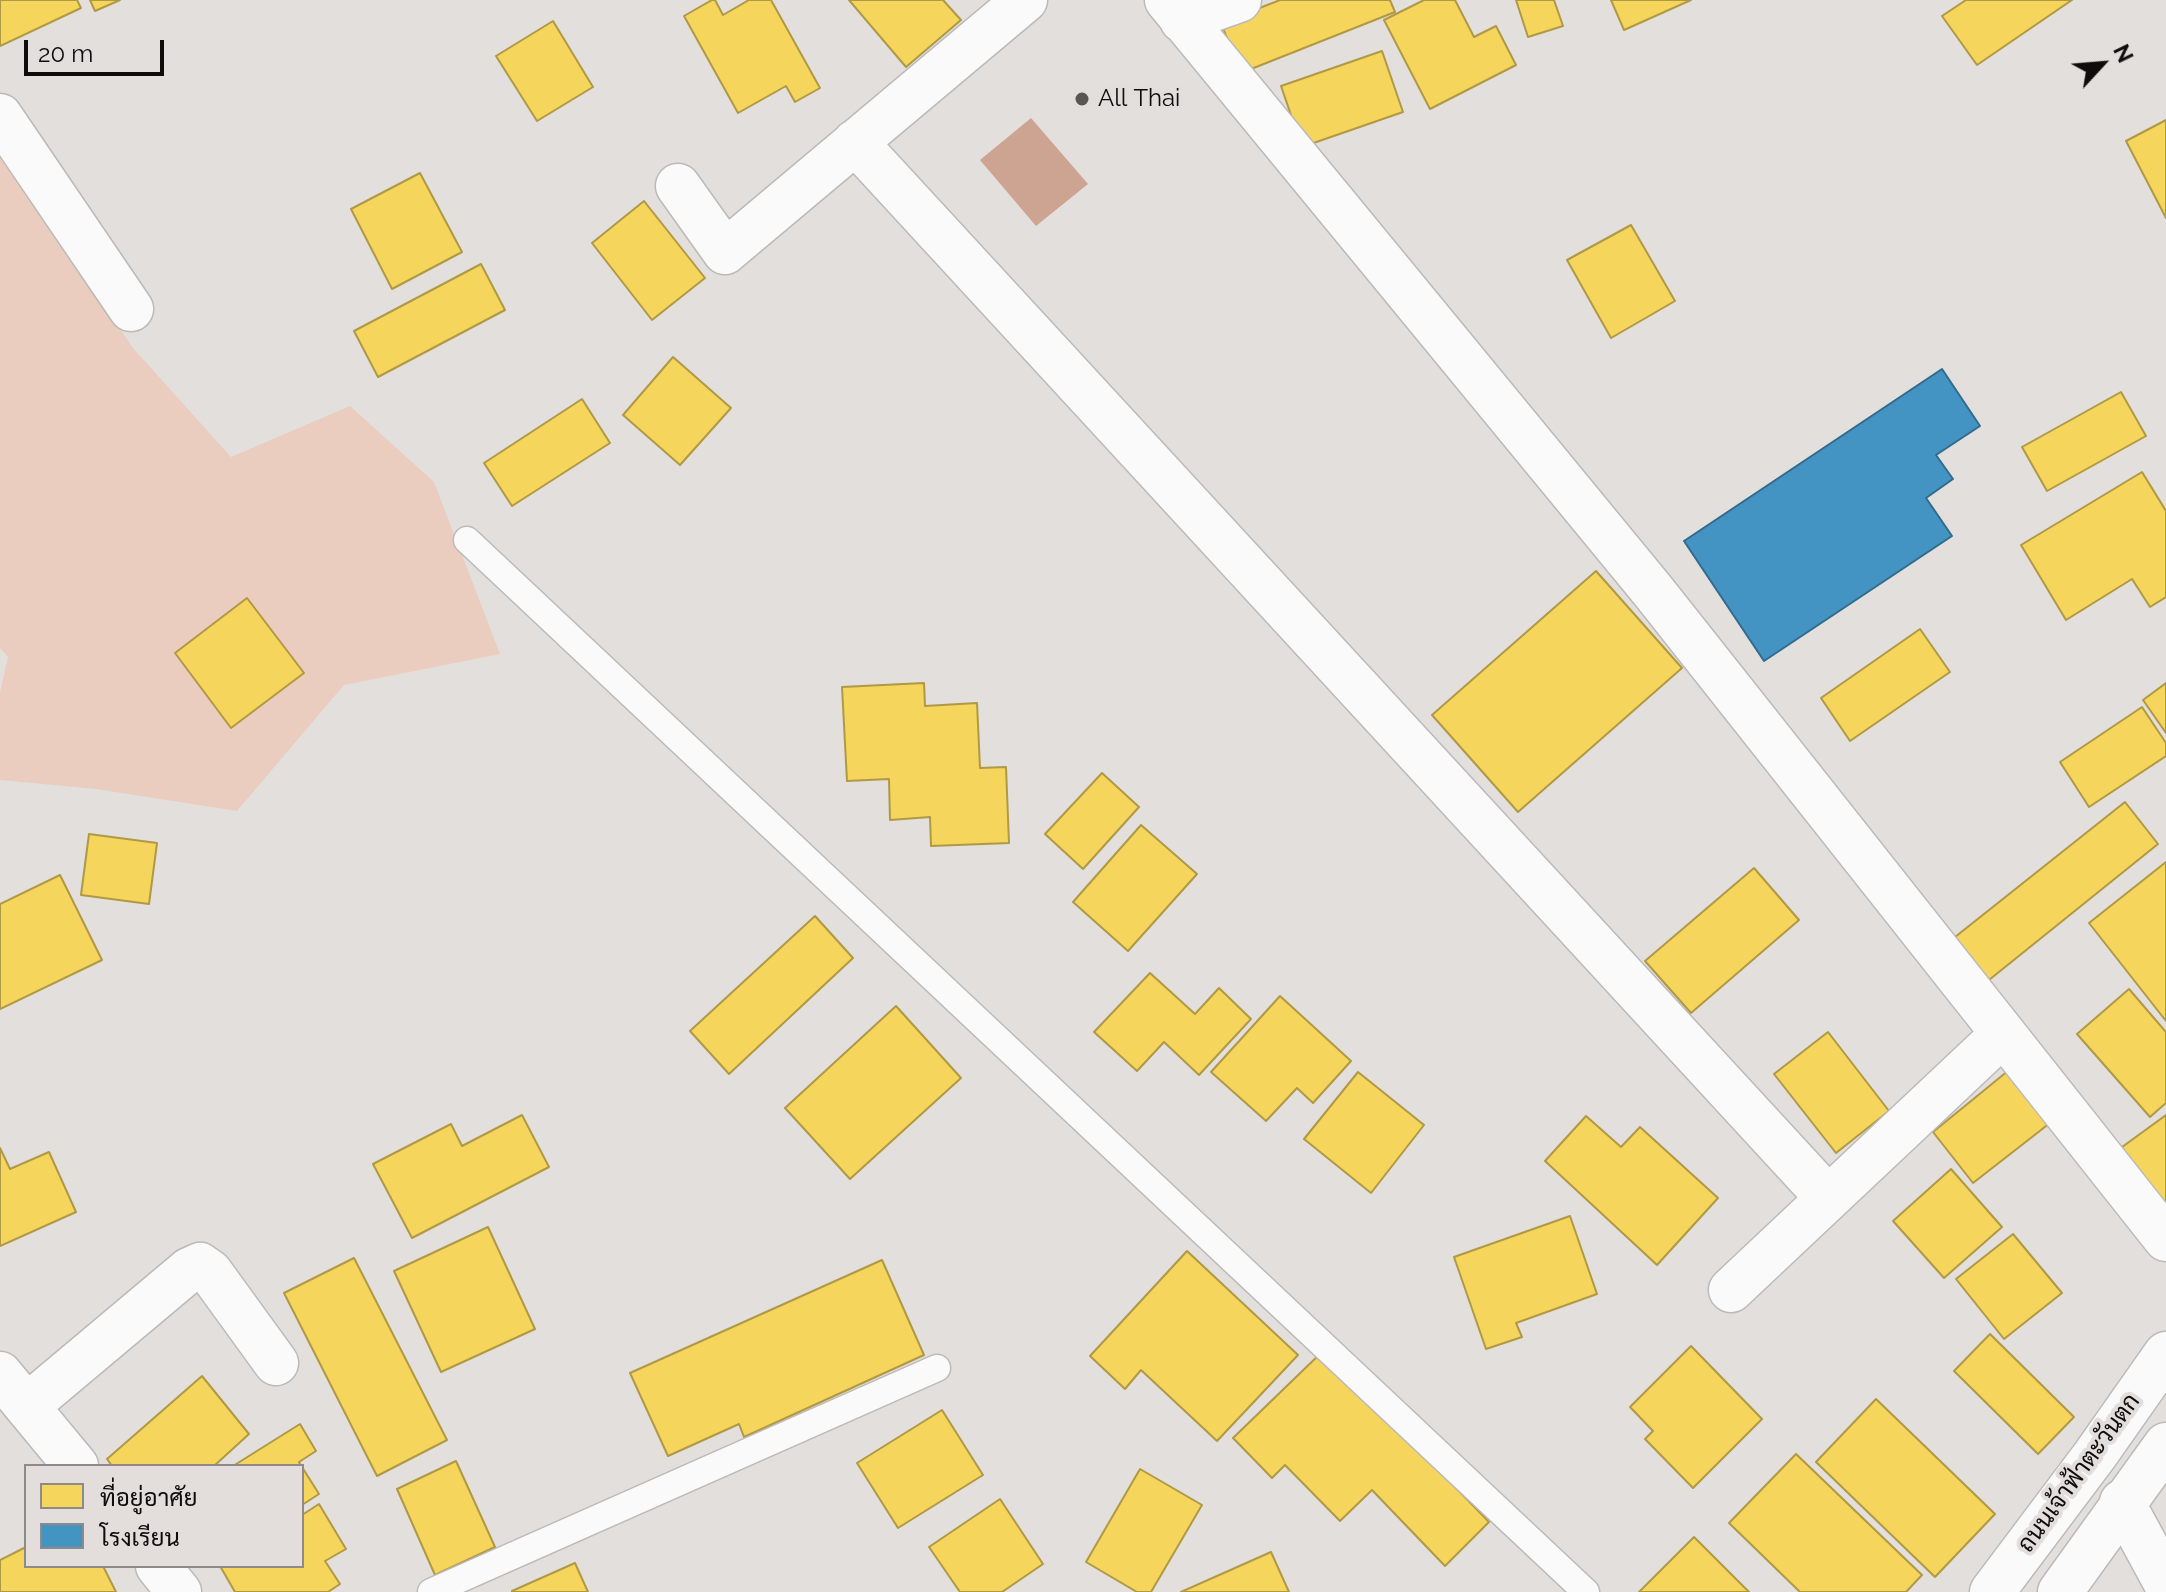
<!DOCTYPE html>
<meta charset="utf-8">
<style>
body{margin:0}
#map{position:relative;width:2166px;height:1592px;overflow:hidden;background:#e2dfdd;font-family:Raleway,Sarabun,sans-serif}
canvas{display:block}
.legend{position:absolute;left:24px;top:1464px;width:280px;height:104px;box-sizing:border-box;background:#e3dedc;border:2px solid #8e8a89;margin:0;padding:10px 14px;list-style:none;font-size:24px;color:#0e0d0c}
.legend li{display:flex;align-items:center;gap:16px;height:40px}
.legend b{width:40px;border:2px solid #8e8a89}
.north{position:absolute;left:2062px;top:24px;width:80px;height:80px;-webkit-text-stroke:6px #e3dedc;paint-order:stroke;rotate:64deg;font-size:22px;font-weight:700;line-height:32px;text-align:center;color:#0e0d0c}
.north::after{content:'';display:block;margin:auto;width:28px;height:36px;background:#0e0d0c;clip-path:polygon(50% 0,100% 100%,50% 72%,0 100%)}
.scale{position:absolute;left:24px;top:40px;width:140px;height:36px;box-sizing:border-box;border:4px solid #0e0d0c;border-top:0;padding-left:10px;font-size:24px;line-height:28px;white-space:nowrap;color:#0e0d0c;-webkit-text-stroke:6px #e3dedc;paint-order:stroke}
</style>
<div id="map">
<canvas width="2166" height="1592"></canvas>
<ul class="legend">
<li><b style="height:22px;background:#f6d55c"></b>ที่อยู่อาศัย</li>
<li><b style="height:22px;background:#4393c3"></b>โรงเรียน</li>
</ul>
<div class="north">N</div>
<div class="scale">20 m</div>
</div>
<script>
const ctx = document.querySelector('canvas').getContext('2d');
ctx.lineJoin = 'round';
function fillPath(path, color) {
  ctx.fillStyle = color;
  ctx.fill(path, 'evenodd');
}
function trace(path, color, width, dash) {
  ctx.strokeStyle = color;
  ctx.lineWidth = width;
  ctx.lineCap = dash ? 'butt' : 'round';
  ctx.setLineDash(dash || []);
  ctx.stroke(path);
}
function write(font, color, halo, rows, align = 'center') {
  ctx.font = font + ' Raleway,Sarabun,sans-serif';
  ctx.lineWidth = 8;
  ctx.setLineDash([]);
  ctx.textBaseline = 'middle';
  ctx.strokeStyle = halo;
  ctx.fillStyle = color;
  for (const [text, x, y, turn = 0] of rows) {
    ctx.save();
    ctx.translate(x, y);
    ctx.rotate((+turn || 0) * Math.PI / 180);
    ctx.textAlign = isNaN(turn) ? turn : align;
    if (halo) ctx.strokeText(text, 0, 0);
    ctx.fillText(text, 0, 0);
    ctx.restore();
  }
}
fillPath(new Path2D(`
 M 0,153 L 133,348 L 231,457 L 350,406 L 434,482 L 500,654 L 344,685 L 237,811 L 96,789 L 0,780 L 0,692 L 8,657 L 0,648 Z`), '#ebcdbf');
fillPath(new Path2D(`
 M 1031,118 L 1088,184 L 1036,226 L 980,160 Z`), '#cca491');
const homes = new Path2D(`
 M 0,0 L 77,0 L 81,8 L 0,46 Z
 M 90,0 L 120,0 L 95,11 Z
 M 712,0 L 715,0 L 723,15 L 749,0 L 771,0 L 820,88 L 795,102 L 786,86 L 738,113 L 684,16 Z
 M 849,0 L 943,0 L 961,20 L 906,67 Z
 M 1280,0 L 1390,0 L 1395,12 L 1241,73 L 1221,23 Z
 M 1424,0 L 1455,0 L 1474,37 L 1496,26 L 1516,65 L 1430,109 L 1384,20 Z
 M 1516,0 L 1554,0 L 1563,26 L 1528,37 Z
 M 1611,0 L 1691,0 L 1624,30 Z
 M 1966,0 L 2072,0 L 1977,65 L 1942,16 Z
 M 553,21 L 593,87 L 537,121 L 496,56 Z
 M 1382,51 L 1403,112 L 1302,147 L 1281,86 Z
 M 2166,120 L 2166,218 L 2126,141 Z
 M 420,173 L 462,252 L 392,289 L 351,209 Z
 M 644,201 L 705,278 L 652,320 L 592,243 Z
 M 1631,225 L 1675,301 L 1611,338 L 1567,260 Z
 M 481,264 L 505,310 L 378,377 L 354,331 Z
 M 673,357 L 731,408 L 680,465 L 623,415 Z
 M 2121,392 L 2146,436 L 2047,491 L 2022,447 Z
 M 582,399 L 610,443 L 512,506 L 484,463 Z
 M 2142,472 L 2166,511 L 2166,597 L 2150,607 L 2132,579 L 2066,620 L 2021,545 Z
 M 1596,571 L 1682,668 L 1518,812 L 1432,715 Z
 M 247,598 L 304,673 L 231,728 L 175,653 Z
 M 1920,629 L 1950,672 L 1850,741 L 1821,698 Z
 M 924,683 L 925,706 L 977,703 L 980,768 L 1006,767 L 1009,843 L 931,846 L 930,817 L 890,820 L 889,779 L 847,781 L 842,687 Z
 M 2166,683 L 2166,733 L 2143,700 Z
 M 2142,707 L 2166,743 L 2166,756 L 2089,807 L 2060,762 Z
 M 1102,773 L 1139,807 L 1083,869 L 1045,834 Z
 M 2125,802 L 2158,844 L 1984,984 L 1950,941 Z
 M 1141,825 L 1197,874 L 1128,951 L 1073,902 Z
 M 89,834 L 157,843 L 149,904 L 81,895 Z
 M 2166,862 L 2166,1021 L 2089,923 Z
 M 1754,868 L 1799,920 L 1691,1013 L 1645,961 Z
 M 60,875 L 102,960 L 0,1009 L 0,904 Z
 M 815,916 L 853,958 L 729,1074 L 690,1031 Z
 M 1150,973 L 1195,1014 L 1219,988 L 1251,1019 L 1199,1075 L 1164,1042 L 1137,1071 L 1094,1032 Z
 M 2129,989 L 2166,1032 L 2166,1103 L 2150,1117 L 2077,1034 Z
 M 1280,996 L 1351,1061 L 1313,1103 L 1297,1088 L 1266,1121 L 1211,1072 Z
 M 896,1006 L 961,1078 L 850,1179 L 785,1108 Z
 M 1828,1032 L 1889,1111 L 1836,1153 L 1774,1074 Z
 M 2009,1070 L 2050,1123 L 1973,1183 L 1933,1132 Z
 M 1358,1072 L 1424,1125 L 1371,1193 L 1304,1139 Z
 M 522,1115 L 549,1167 L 412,1238 L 373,1164 L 451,1124 L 462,1146 Z
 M 2166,1115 L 2166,1205 L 2118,1150 Z
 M 1586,1116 L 1621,1147 L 1640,1127 L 1718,1198 L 1657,1265 L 1545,1161 Z
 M 0,1148 L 10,1169 L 49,1152 L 76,1212 L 0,1246 Z
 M 1951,1169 L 2002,1227 L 1944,1278 L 1893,1221 Z
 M 1570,1216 L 1597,1294 L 1516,1323 L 1522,1337 L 1486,1349 L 1454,1257 Z
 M 488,1227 L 535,1329 L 441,1372 L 394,1271 Z
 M 2013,1234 L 2062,1293 L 2004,1339 L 1956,1279 Z
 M 1187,1251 L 1298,1355 L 1217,1441 L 1141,1370 L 1125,1389 L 1090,1356 Z
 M 354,1258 L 447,1440 L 377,1476 L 284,1293 Z
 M 882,1260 L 924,1355 L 744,1437 L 739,1424 L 668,1456 L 630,1373 Z
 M 1990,1334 L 2074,1417 L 2038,1454 L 1954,1371 Z
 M 1691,1346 L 1762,1419 L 1693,1488 L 1645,1439 L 1653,1431 L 1630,1407 Z
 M 1323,1351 L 1489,1522 L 1445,1566 L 1372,1490 L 1340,1521 L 1285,1465 L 1272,1478 L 1233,1438 Z
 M 202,1376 L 249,1434 L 214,1466 L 112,1466 L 107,1459 Z
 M 1876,1399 L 1995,1514 L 1935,1577 L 1816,1462 Z
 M 942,1410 L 983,1475 L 898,1528 L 857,1463 Z
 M 300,1424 L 316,1451 L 299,1462 L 301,1466 L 233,1466 Z
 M 1796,1454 L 1922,1575 L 1906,1592 L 1800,1592 L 1729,1523 Z
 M 456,1461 L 495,1547 L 435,1575 L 397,1489 Z
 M 302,1467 L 319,1494 L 302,1505 Z
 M 1140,1469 L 1202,1505 L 1151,1592 L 1137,1592 L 1086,1562 Z
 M 1000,1499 L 1043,1564 L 1002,1592 L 960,1592 L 929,1547 Z
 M 319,1504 L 346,1549 L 325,1561 L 340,1584 L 328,1592 L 235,1592 L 220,1566 L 302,1566 L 302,1515 Z
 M 1694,1537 L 1749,1592 L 1639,1592 Z
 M 26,1547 L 26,1566 L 103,1566 L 116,1592 L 0,1592 L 0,1560 Z
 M 1271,1552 L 1289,1592 L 1181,1592 Z
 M 575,1563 L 588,1592 L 512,1592 L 512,1591 Z`);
fillPath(homes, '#f6d55c');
trace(homes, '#b09944', 2);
const schools = new Path2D(`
 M 1942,369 L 1980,426 L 1936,455 L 1953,479 L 1926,498 L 1952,536 L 1764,661 L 1684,541 Z`);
fillPath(schools, '#4393c3');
trace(schools, '#336b8c', 2);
const service = new Path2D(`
 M 467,540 L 1586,1592
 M 431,1592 L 937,1368`);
const minor = new Path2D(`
 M 1167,0 L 1653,591 L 2166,1239
 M 1182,20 L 1239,0
 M 0,116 L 131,309
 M 855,142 L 1828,1198
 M 678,186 L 725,252 L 1025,0
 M 1731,1290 L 2003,1034
 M 0,1374 L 76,1466
 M 27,1406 L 189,1270 L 200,1265 L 210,1272 L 276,1363
 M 2122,1502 L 2166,1583
 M 158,1566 L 179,1592`);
const secondary = new Path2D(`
 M 1992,1592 L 2095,1455 L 2166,1354
 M 2060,1592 L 2166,1445`);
trace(service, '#bcbab8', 29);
trace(minor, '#bcbab8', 47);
trace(secondary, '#bcbab8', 47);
trace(service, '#fbfafa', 26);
trace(minor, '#fbfafa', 44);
trace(secondary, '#fbfafa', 44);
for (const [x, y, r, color] of [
 [1082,99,8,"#585655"]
]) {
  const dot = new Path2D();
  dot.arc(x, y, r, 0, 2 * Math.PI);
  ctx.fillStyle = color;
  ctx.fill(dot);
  trace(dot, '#e3dedc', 3);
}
write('24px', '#0e0d0c', '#e3dedc', [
 ["All Thai",1098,99]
], 'left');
write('24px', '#0e0d0c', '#e3dedc', [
 ["ถนนเจ้าฟ้าตะวันตก",2079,1473,-54]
]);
</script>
